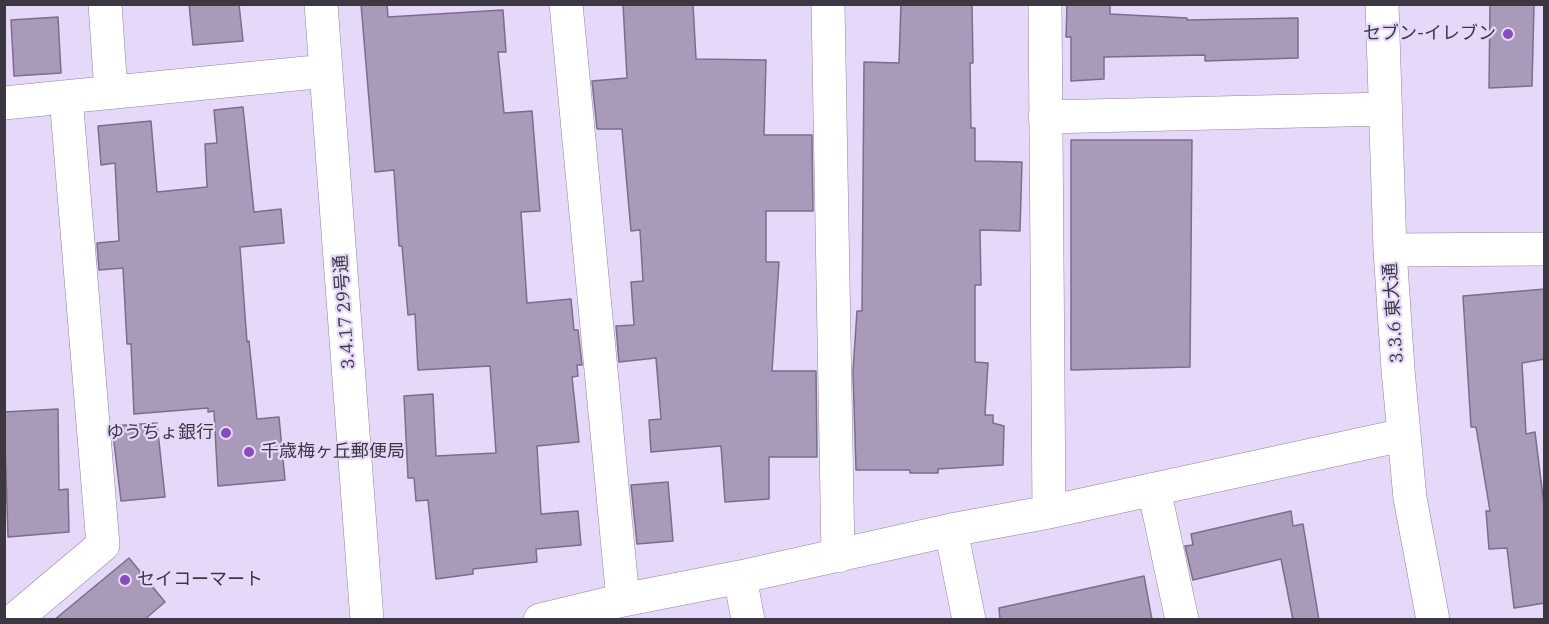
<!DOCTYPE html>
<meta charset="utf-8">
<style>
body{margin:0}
#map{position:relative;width:1549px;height:624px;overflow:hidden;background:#e6d8f8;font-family:"IBM Plex Serif",serif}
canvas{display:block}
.frame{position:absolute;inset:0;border:6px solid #3c3743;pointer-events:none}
</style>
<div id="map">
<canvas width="1549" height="624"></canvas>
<div class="frame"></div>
</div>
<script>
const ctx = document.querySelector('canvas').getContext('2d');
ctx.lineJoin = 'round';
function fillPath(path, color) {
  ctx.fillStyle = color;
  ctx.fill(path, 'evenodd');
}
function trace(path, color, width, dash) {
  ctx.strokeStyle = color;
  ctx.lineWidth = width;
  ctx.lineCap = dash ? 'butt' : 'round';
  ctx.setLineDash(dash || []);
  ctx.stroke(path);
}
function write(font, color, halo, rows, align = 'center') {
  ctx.font = font + ' "IBM Plex Serif","Noto Sans JP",serif';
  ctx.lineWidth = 4.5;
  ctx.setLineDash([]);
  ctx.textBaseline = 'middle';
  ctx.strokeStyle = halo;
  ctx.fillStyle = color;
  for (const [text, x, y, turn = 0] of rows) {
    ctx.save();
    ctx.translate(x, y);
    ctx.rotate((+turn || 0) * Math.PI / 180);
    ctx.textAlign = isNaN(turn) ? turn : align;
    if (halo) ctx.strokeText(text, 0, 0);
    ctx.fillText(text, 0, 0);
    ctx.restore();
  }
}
const building = new Path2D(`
 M 189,4 L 239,4 L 243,41 L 193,45 Z
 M 361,4 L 387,4 L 388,17 L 503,10 L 506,52 L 498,52 L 504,113 L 532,111 L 540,211 L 521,212 L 527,303 L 571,299 L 574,330 L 578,330 L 582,365 L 577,365 L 578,376 L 572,377 L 579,442 L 537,446 L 541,514 L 578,511 L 581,545 L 536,549 L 537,562 L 473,569 L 473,574 L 436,579 L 428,500 L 416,501 L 414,478 L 408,478 L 404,396 L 433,394 L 436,456 L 496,453 L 490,366 L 418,370 L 415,314 L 408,315 L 402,246 L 399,246 L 394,170 L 375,172 Z
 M 623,4 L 693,4 L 696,59 L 766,60 L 764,135 L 812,135 L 813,211 L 766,211 L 766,262 L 779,262 L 772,371 L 816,371 L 817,457 L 769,457 L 769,499 L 725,502 L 721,446 L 651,452 L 649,420 L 661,419 L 656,358 L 619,362 L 616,326 L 634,325 L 631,282 L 643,281 L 640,230 L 631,231 L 622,129 L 597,129 L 592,81 L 627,78 Z
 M 901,4 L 972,4 L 973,63 L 970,63 L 971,128 L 975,128 L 975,161 L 1022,162 L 1020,231 L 980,230 L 981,285 L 975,285 L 975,362 L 988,363 L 985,415 L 993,415 L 993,423 L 1004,426 L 1003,465 L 938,469 L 938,473 L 910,473 L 910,470 L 856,470 L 853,371 L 857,311 L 862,311 L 864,62 L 899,63 Z
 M 1067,4 L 1110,4 L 1110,14 L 1187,18 L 1187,20 L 1298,18 L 1298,58 L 1205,61 L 1205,55 L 1104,57 L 1104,79 L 1071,81 L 1071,37 L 1066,37 Z
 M 1490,4 L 1534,4 L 1532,86 L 1489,88 Z
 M 58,17 L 61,73 L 14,76 L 11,20 Z
 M 243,107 L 254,212 L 281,209 L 284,243 L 240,247 L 247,342 L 249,341 L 257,419 L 279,417 L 285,480 L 218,486 L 214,411 L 208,412 L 208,408 L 134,414 L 131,344 L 127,344 L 123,268 L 99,270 L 97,243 L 119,241 L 115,163 L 101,165 L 98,126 L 151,121 L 157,192 L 207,187 L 205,144 L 217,143 L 214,110 Z
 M 1071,140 L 1192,140 L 1190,367 L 1071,370 Z
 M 1545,289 L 1545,359 L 1522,363 L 1526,434 L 1535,432 L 1545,513 L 1545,603 L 1514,608 L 1507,548 L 1489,549 L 1486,511 L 1490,511 L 1476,427 L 1471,427 L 1463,296 Z
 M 58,409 L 59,490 L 68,489 L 69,532 L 8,537 L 4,412 Z
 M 157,423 L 165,497 L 121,501 L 112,426 Z
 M 668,482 L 673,541 L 637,544 L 631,485 Z
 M 1291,511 L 1293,526 L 1303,524 L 1319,620 L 1293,620 L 1281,559 L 1193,580 L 1185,546 L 1193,545 L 1191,534 Z
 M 129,558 L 165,602 L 144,620 L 54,620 Z
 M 1144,576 L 1152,620 L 1000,620 L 999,608 Z`);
fillPath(building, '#a89ab8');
trace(building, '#7a6e8a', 1.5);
const minor = new Path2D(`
 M 105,4 L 111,92
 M 321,4 L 367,620
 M 566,4 L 623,600
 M 828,4 L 838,556
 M 1045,4 L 1049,512
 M 1382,4 L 1390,250 L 1398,370 L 1410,498 L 1433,620
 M 4,103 L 326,71
 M 1045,117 L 1386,109
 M 1390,250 L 1544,249
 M 1154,489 L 1182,620
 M 951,530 L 969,620
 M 740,577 L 748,620
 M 14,620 L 103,545 L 66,97
 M 540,620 L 623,600 L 740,577 L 951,530 L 1049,512 L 1403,435`);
trace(minor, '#9184a1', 34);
trace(minor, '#fff', 33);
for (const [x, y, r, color] of [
 [1508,34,6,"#894bc0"],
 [226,433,6,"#894bc0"],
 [249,452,6,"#894bc0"],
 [125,580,6,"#894bc0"]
]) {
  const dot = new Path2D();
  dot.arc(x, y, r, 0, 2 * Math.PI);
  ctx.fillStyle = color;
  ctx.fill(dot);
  trace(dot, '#e6d8f8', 2);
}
write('18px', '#3c3743', '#e6d8f8', [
 ["セブン-イレブン",1496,34],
 ["ゆうちょ銀行",214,433],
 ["千歳梅ヶ丘郵便局",261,452,"left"],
 ["セイコーマート",137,580,"left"]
], 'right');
write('18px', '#3c3743', '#e6d8f8', [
 ["3.4.17 29号通",345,312,-94],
 ["3.3.6 東大通",1394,313,-94]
]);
</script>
